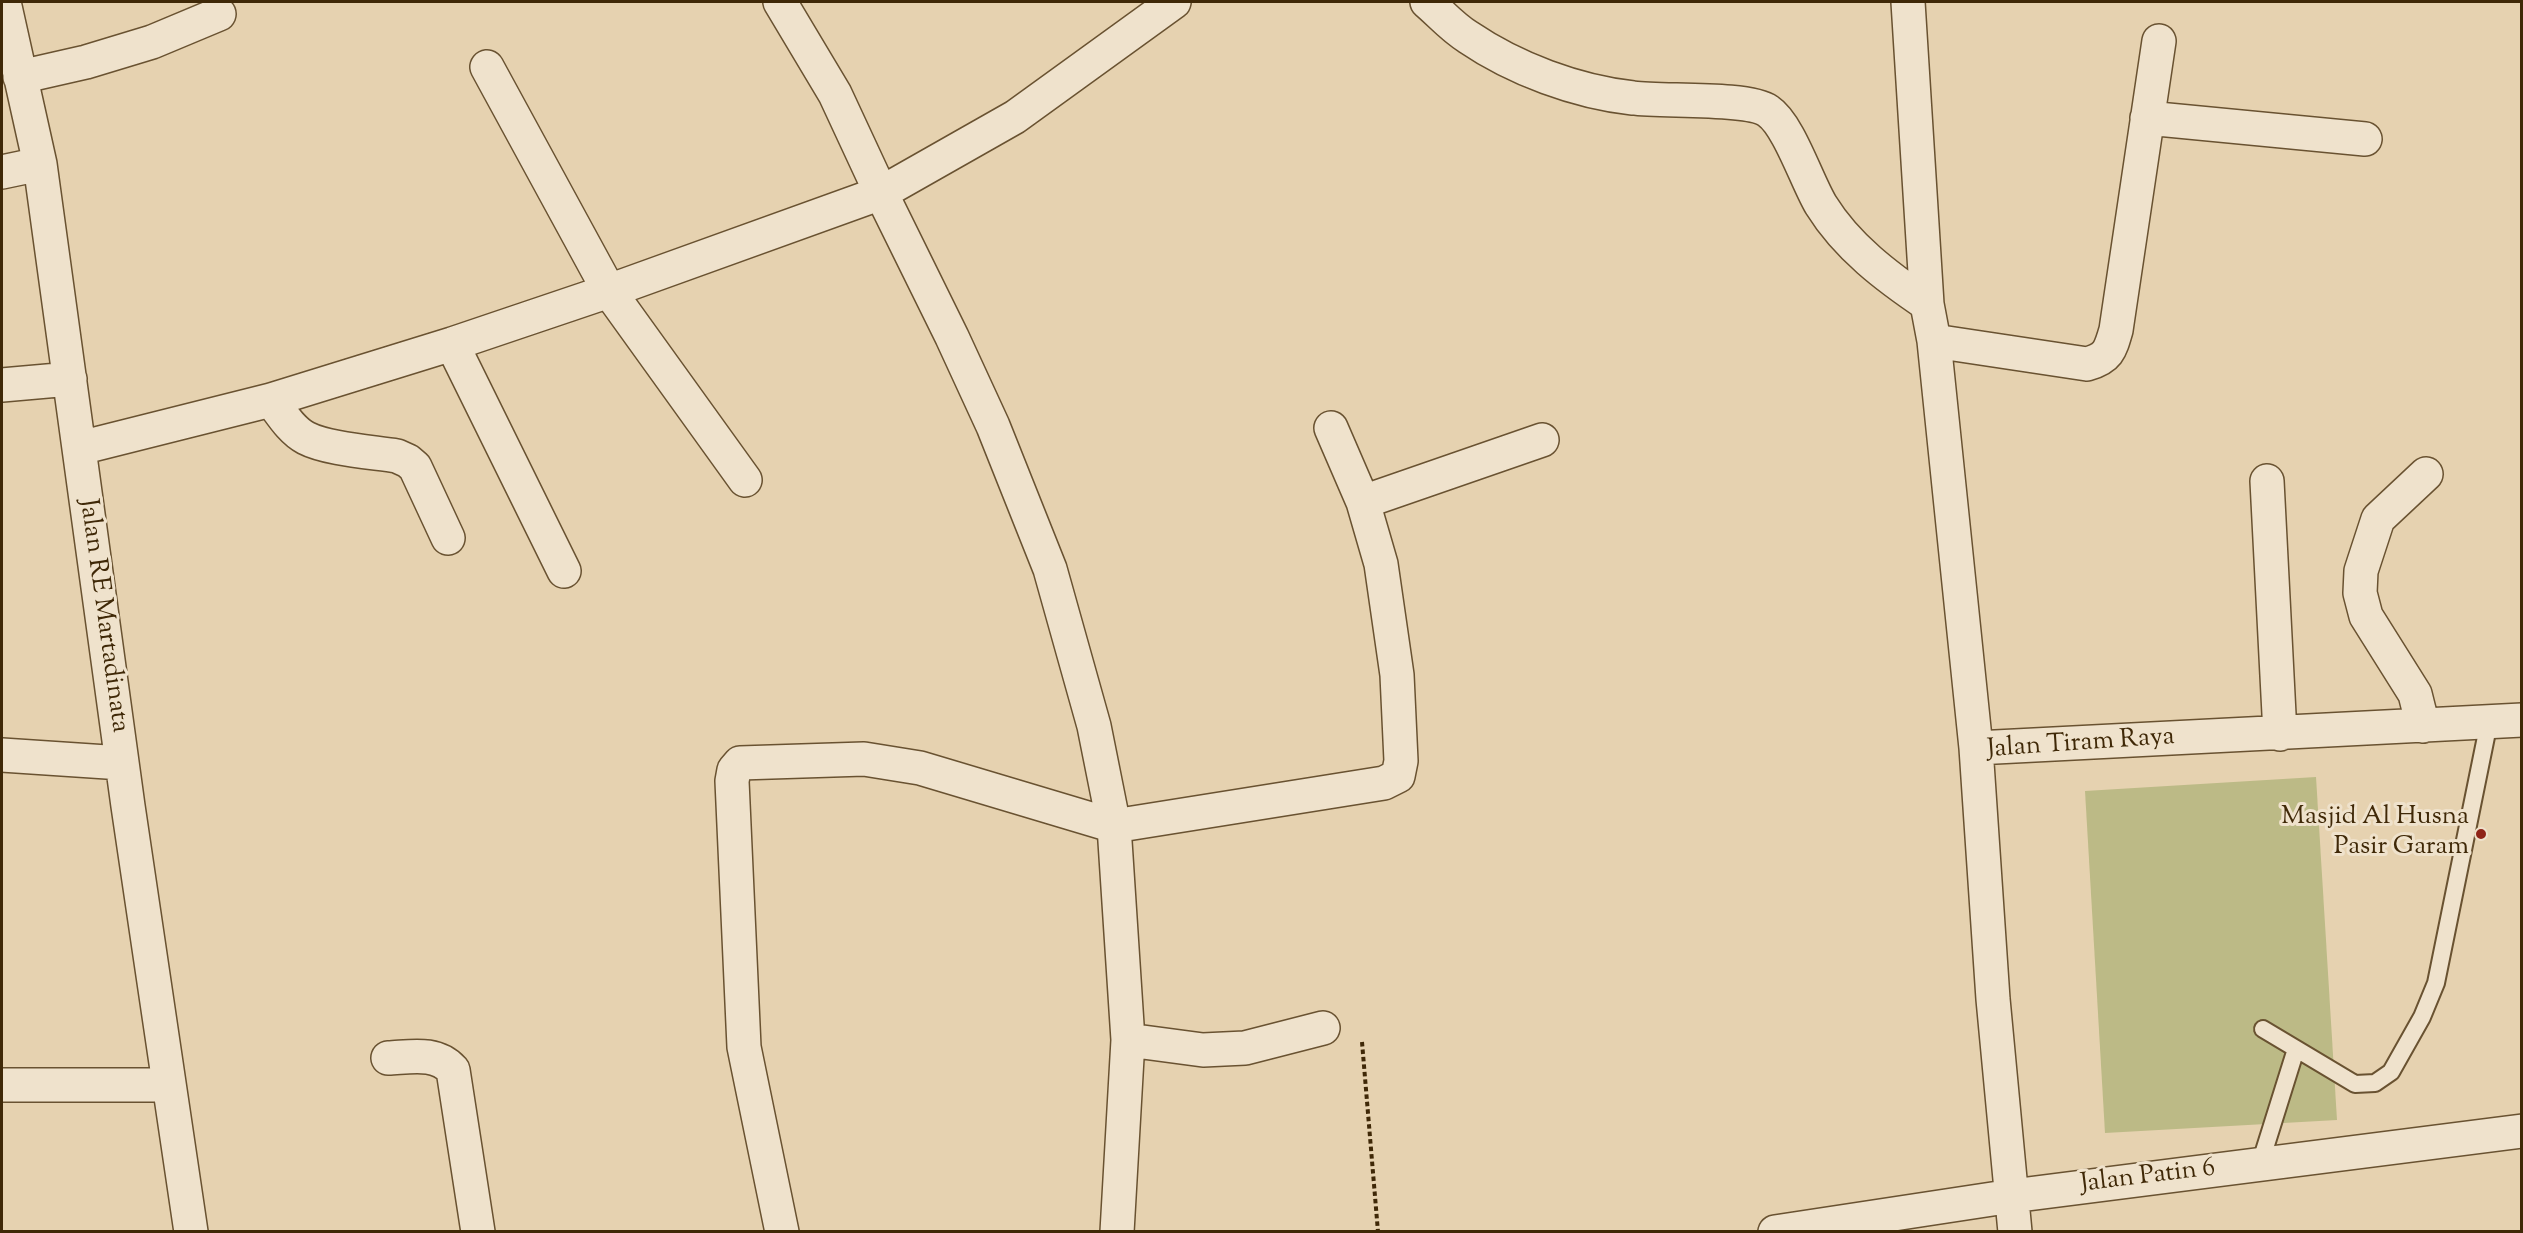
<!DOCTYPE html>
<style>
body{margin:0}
#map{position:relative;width:2523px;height:1233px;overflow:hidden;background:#e6d2b0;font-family:"Sorts Mill Goudy",serif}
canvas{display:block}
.frame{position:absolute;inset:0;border:3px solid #3f2807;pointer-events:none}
</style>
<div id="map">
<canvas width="2523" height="1233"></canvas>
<div class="frame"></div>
</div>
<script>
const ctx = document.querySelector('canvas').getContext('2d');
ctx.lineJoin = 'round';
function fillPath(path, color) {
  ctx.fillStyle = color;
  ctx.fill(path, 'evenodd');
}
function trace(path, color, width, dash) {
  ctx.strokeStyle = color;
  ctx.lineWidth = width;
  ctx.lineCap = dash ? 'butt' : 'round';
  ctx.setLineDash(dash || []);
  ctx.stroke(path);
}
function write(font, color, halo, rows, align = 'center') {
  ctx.font = font + ' "Sorts Mill Goudy",serif';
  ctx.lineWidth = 6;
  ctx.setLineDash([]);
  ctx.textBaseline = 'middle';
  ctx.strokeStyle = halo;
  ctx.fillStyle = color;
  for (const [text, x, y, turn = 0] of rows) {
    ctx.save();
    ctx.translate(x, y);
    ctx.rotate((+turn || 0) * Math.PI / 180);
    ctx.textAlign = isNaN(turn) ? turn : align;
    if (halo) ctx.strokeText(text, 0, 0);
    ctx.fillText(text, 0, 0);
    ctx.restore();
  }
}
fillPath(new Path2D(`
 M 2316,777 L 2337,1120 L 2105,1133 L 2085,791 Z`), '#bcba86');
const lane = new Path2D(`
 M 2263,1029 L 2355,1084 L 2375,1083 L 2391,1072 L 2422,1017 L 2436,983 L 2489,722
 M 2260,1164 L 2296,1049`);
const street = new Path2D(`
 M 4,2 L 40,164 L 128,806 L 191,1232
 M 1427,2 C 1440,13 1453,28 1468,37 C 1515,69 1577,92 1633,98 C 1662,102 1748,97 1768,111 C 1789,125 1807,182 1821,205 C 1847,247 1887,277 1927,304
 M 1908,2 L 1927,304 L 1934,341 L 1976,748 L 1993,999 L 2015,1232
 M 487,67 L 609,291 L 745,480
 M 20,77 L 86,62 L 152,42 L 219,14
 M 2147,118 L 2365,139
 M 2,172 L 40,164
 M 1934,341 L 2087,364 C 2108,358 2110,351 2116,330 L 2159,41
 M 452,344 L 564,571
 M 2,385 L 70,379
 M 271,400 C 281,413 291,430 306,438 C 327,449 372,452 397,456 L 408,461 L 415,467 L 448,538
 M 80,448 L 271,400 L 452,344 L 609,291 L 881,193 L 835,94 L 780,2
 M 2267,481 L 2280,734
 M 1363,502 L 1542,440
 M 2423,726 L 2415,694 L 2366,616 L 2360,593 L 2361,571 L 2378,519 L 2426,474
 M 1976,748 L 2522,720
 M 2,755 L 122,763
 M 1128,1040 L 1203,1050 L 1245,1048 L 1323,1028
 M 388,1058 C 411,1057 436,1051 453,1070 L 478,1232
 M 2,1085 L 168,1085
 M 782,1232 L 744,1047 L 732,781 L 734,770 L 740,763 L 864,759 L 920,768 L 1114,826 L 1384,783 L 1398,776 L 1401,761 L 1397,675 L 1381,564 L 1363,502 L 1331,428
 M 1117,1232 L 1128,1040 L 1114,826 L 1094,726 L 1050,569 L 993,426 L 952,337 L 881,193 L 1015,117 L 1174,2
 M 1775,1232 L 2012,1196 L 2522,1131`);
trace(lane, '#695231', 20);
trace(street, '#695231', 36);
trace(new Path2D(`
 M 1362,1042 L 1378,1232`), '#3f2807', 4, [4.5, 3]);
trace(lane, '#efe2cc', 16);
trace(street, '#efe2cc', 33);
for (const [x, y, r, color] of [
 [2481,834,6,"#8f2418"]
]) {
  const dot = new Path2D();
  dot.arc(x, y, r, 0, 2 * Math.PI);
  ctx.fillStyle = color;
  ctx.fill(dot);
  trace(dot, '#efe2cc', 2);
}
write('26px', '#3f2807', '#efe2cc', [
 ["Jalan RE Martadinata",102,616,82],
 ["Jalan Tiram Raya",2081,745,-4],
 ["Jalan Patin 6",2148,1178,-7]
]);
write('26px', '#3f2807', '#efe2cc', [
 ["Masjid Al Husna",2469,819],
 ["Pasir Garam",2469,849]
], 'right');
</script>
